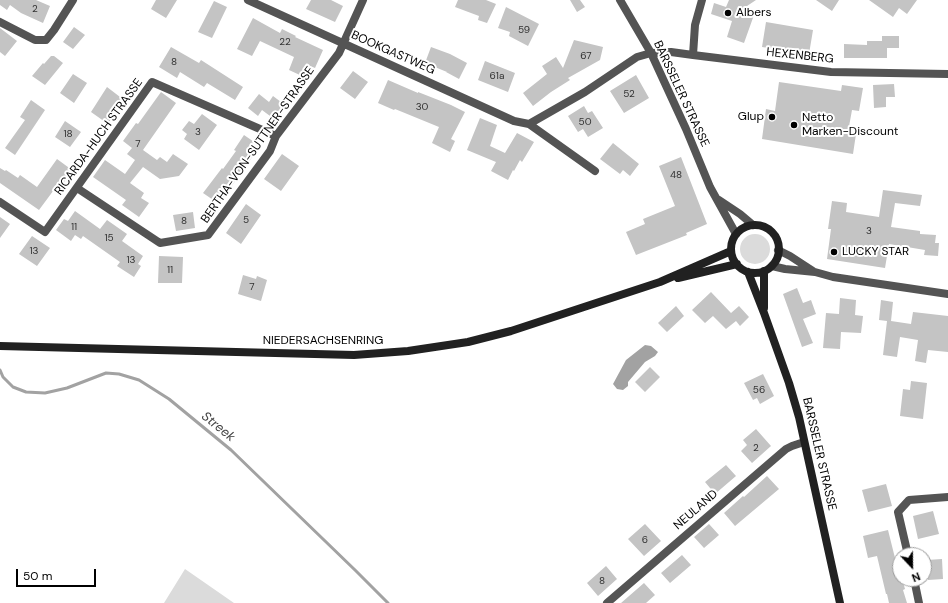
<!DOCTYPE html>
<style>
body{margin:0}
#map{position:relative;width:948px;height:603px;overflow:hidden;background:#fff;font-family:"DM Sans",sans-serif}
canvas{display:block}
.north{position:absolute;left:892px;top:547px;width:40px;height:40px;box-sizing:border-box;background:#fff;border:1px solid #999;border-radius:50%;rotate:158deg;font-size:11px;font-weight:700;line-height:16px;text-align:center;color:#000}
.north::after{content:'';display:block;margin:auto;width:14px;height:18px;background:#000;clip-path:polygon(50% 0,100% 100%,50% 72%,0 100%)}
.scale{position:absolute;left:16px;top:569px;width:80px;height:18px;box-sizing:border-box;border:2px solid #000;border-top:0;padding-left:5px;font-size:12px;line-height:14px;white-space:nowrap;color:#000;-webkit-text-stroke:3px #fff;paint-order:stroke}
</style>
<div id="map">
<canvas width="948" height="603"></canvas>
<div class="north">N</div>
<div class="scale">50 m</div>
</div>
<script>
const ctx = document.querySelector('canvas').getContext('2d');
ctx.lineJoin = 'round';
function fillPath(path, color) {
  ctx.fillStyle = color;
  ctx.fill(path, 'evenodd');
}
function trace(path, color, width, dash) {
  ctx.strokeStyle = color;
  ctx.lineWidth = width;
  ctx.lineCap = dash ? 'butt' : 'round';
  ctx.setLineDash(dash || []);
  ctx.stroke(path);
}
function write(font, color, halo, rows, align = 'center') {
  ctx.font = font + ' "DM Sans",sans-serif';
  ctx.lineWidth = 4;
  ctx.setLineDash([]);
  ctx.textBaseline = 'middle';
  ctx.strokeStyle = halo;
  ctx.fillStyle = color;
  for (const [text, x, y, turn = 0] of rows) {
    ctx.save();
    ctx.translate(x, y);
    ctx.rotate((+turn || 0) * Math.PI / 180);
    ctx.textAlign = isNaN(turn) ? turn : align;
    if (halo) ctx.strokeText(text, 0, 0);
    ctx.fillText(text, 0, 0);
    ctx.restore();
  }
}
fillPath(new Path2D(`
 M740 249a15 15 0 1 1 30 0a15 15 0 1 1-30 0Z
 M 185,569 L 234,603 L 164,603 Z`), '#dbdbdb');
fillPath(new Path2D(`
 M 645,345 L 651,346 L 658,352 L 655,356 L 645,362 L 628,382 L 628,386 L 623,390 L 617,389 L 613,384 L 626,360 Z`), '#a2a2a2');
trace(new Path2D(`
 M 0,370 L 3,377 L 13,387 L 26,392 L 45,393 L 67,388 L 106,373 L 119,374 L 139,380 L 169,399 L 231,450 L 355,570 L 388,603`), '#a2a2a2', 3);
fillPath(new Path2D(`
 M 0,0 L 36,0 L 50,6 L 43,23 L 21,13 L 10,5 L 7,10 L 0,5 Z
 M 156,0 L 177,0 L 166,18 L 151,9 Z
 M 311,0 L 331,0 L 343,6 L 335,22 L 306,9 Z
 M 458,0 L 486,0 L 496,4 L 487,23 L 478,20 L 479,16 L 455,7 Z
 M 570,0 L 580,0 L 585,7 L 577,12 Z
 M 729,0 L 756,0 L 741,10 L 754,15 L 744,43 L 727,37 L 732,21 L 711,14 L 714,3 L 726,7 Z
 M 816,0 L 839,0 L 832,11 Z
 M 869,0 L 917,0 L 907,14 L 899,8 L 893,17 Z
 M 214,1 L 227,7 L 212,38 L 198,32 Z
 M 506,7 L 539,24 L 528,46 L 509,36 L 510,32 L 498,28 Z
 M 253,18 L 280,33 L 282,29 L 296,36 L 295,37 L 323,50 L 315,68 L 308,65 L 302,76 L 289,70 L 294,57 L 260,41 L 252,56 L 237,49 Z
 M 766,22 L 813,30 L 809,54 L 762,47 Z
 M 74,27 L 85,35 L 73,49 L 63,42 Z
 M 0,28 L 17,41 L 5,56 L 0,52 Z
 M 882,36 L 899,36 L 899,48 L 887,48 L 887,58 L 844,58 L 844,44 L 867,45 L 867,41 L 882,41 Z
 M 574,40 L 603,47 L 600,60 L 568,78 L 570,80 L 551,92 L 533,106 L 523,93 L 547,74 L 542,66 L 556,57 L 563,68 Z
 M 171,47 L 199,63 L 201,60 L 243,87 L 235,100 L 207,83 L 204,87 L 180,72 L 177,78 L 159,67 Z
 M 431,47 L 450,54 L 467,63 L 459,79 L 446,72 L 447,72 L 425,63 Z
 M 51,56 L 54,56 L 63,63 L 45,85 L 32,76 L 43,63 L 44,64 Z
 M 485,61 L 515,73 L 508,92 L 478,80 Z
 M 353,71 L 368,82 L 355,99 L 340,88 Z
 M 73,74 L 87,83 L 74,103 L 60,93 Z
 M 636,75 L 649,98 L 624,113 L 610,91 Z
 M 388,80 L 418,93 L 418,92 L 451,105 L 465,112 L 451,139 L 455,141 L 450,152 L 432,143 L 439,127 L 395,109 L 394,110 L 378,103 Z
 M 779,82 L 841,91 L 842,85 L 863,88 L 859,111 L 852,110 L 848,132 L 856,134 L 853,154 L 762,139 L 766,109 L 775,111 Z
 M 894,84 L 895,97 L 886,97 L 886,107 L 874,108 L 873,85 Z
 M 107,87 L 124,100 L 114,113 L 116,114 L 108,124 L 91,112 Z
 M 161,92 L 176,103 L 143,150 L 157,160 L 160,157 L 167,162 L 173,154 L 188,164 L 179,176 L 160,179 L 143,167 L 130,183 L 144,193 L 141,198 L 149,203 L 139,217 L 122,205 L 126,200 L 93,177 L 105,160 L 125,174 L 135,160 L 127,154 L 132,148 L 123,141 L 136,123 L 138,124 Z
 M 259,94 L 269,102 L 273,96 L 285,105 L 274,119 L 262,110 L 258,116 L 248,108 Z
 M 31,100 L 45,110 L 15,155 L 5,148 L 25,120 L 20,117 Z
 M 584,106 L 588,113 L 592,111 L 603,128 L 588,137 L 583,129 L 578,132 L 568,116 Z
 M 202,114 L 217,125 L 199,150 L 184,139 L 187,134 L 182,130 L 189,121 L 194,124 Z
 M 480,118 L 497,125 L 490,146 L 505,153 L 517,133 L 534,142 L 522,162 L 520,160 L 514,171 L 513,170 L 508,180 L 491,171 L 496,162 L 467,150 Z
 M 65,121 L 81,132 L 70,147 L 55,137 Z
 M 244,135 L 260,146 L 219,204 L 203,193 L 222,168 L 223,169 L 236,151 L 234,150 Z
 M 613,143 L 639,164 L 630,176 L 623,170 L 620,174 L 600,159 Z
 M 282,154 L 299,166 L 281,191 L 264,179 Z
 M 681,157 L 707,224 L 686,233 L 687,235 L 636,255 L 626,232 L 645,224 L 643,219 L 675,206 L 659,166 Z
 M 57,159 L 72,170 L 62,185 L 59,183 L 39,210 L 0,183 L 0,168 L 5,171 L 6,170 L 18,178 L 20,175 L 37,187 Z
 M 883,190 L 922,195 L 920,206 L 895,203 L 891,227 L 920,231 L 920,234 L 936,235 L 935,243 L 939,243 L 938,256 L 924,255 L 925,250 L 889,244 L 885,268 L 827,259 L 831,229 L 828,229 L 832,201 L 847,203 L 846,212 L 879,217 Z
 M 246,204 L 261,215 L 241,244 L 226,233 Z
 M 75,211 L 100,229 L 107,220 L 127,234 L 122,241 L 143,256 L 138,264 L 141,266 L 134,277 L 117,266 L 120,262 L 83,236 L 81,239 L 75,235 L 71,241 L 56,230 L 64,219 L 68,221 Z
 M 193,212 L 195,228 L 176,231 L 173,215 Z
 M 0,217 L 10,224 L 0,238 Z
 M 32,236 L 50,248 L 37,266 L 19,254 Z
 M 159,256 L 183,257 L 182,283 L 158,283 Z
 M 243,275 L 256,279 L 257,276 L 267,280 L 261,301 L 238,294 Z
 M 797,288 L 803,303 L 811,300 L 816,314 L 803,319 L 813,343 L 802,347 L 783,294 Z
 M 711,292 L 731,313 L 739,306 L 749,317 L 740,326 L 736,321 L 726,329 L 713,316 L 705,323 L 692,310 Z
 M 840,298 L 856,300 L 855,315 L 863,316 L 861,333 L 841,332 L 840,349 L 823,348 L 826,313 L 839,314 Z
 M 881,300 L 893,302 L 891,321 L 911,324 L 913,312 L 948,316 L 948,352 L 928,350 L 926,363 L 915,361 L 918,340 L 900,337 L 897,357 L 883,355 L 887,321 L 879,320 Z
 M 676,306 L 684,316 L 667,332 L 658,323 Z
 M 650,367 L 660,377 L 645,392 L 635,382 Z
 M 763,374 L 774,396 L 760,404 L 757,398 L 753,400 L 744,383 Z
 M 911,381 L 927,383 L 923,419 L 900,416 L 903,389 L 910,390 Z
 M 756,429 L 771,446 L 752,463 L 741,451 L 747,445 L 743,440 Z
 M 726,465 L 736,476 L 715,494 L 705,482 Z
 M 767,476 L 779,489 L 735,526 L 724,513 L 743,496 L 744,497 Z
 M 886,484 L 892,506 L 868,512 L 862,490 Z
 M 933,511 L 939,534 L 918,539 L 913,516 Z
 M 645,524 L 661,541 L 644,556 L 628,539 Z
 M 709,524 L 719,535 L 704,548 L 694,537 Z
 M 888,530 L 896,562 L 898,562 L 900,570 L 900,579 L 902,579 L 905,589 L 903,590 L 907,603 L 889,603 L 887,594 L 886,594 L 877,556 L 868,558 L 863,536 Z
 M 682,555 L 691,565 L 670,583 L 661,573 Z
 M 942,559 L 943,579 L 928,580 L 927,560 Z
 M 606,566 L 617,579 L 598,596 L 587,583 Z
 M 644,583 L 655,595 L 646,603 L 621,603 Z`), '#c4c4c4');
trace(new Path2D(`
 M 248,0 L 514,121 L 529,124 L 595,171
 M 0,22 L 35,40 L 46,40 L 54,30 L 73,0
 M 693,55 L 695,25 L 702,0
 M 529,124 L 585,92 L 637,57 L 651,53 L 671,52 L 693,55 L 831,72 L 948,74
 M 77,188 L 160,243 L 208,235 L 270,151 L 276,136 L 339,53 L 363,0
 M 0,202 L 45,232 L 152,82 L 276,136
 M 908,555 L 898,512 L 909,500 L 948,497
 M 914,579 L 919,603
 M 607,603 L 786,449 L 792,446 L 804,442`), '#545454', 8);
trace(new Path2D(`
 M 620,0 L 651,53 L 686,129 L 710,187 L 736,234
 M 719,200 L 740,214 L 753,225
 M 778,250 L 790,256 L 813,271
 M 772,266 L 785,269 L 815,272 L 833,277 L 948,294`), '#545454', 8);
trace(new Path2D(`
 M731 249a24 24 0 1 1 48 0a24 24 0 1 1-48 0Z
 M 764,271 L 764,308
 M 748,272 L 764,313 L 789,383 L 799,417 L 840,603
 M 678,278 L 737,264
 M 0,346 L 354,355 L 408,351 L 468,342 L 511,331 L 660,282 L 731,251`), '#212121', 8);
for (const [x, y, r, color] of [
 [728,13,4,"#000"],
 [772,117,4,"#000"],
 [794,125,4,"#000"],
 [834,252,4,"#000"]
]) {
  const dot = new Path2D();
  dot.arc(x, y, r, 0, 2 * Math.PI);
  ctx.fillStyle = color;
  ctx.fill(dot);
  trace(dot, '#fff', 1.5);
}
write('10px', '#313131', null, [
 ["2",35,9],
 ["59",524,30],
 ["22",285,42],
 ["67",586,56],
 ["8",174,62],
 ["61a",497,76],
 ["52",629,94],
 ["30",422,107],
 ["50",585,122],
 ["3",198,132],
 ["18",68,134],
 ["7",138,144],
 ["48",676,175],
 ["5",246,220],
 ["8",184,221],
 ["11",74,227],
 ["3",869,231],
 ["15",109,238],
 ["13",34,251],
 ["13",131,260],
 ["11",170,270],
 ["7",252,287],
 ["56",759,390],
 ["2",756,448],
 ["6",645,540],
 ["8",602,581]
]);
write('12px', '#000', '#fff', [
 ["Albers",736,13],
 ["Glup",764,117,"right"],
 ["Netto",802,118],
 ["Marken-Discount",802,132],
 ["LUCKY STAR",842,252]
], 'left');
write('12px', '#000', '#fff', [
 ["BOOKGASTWEG",393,53,24],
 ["HEXENBERG",800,56,6],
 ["BARSSELER STRASSE",681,94,65],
 ["RICARDA-HUCH STRASSE",99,137,-54],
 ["BERTHA-VON-SUTTNER-STRASSE",258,145,-55],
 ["NIEDERSACHSENRING",323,341],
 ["BARSSELER STRASSE",819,454,77],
 ["NEULAND",696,510,-41]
]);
write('italic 13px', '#434343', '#fff', [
 ["Streek",218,427,39]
]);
</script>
